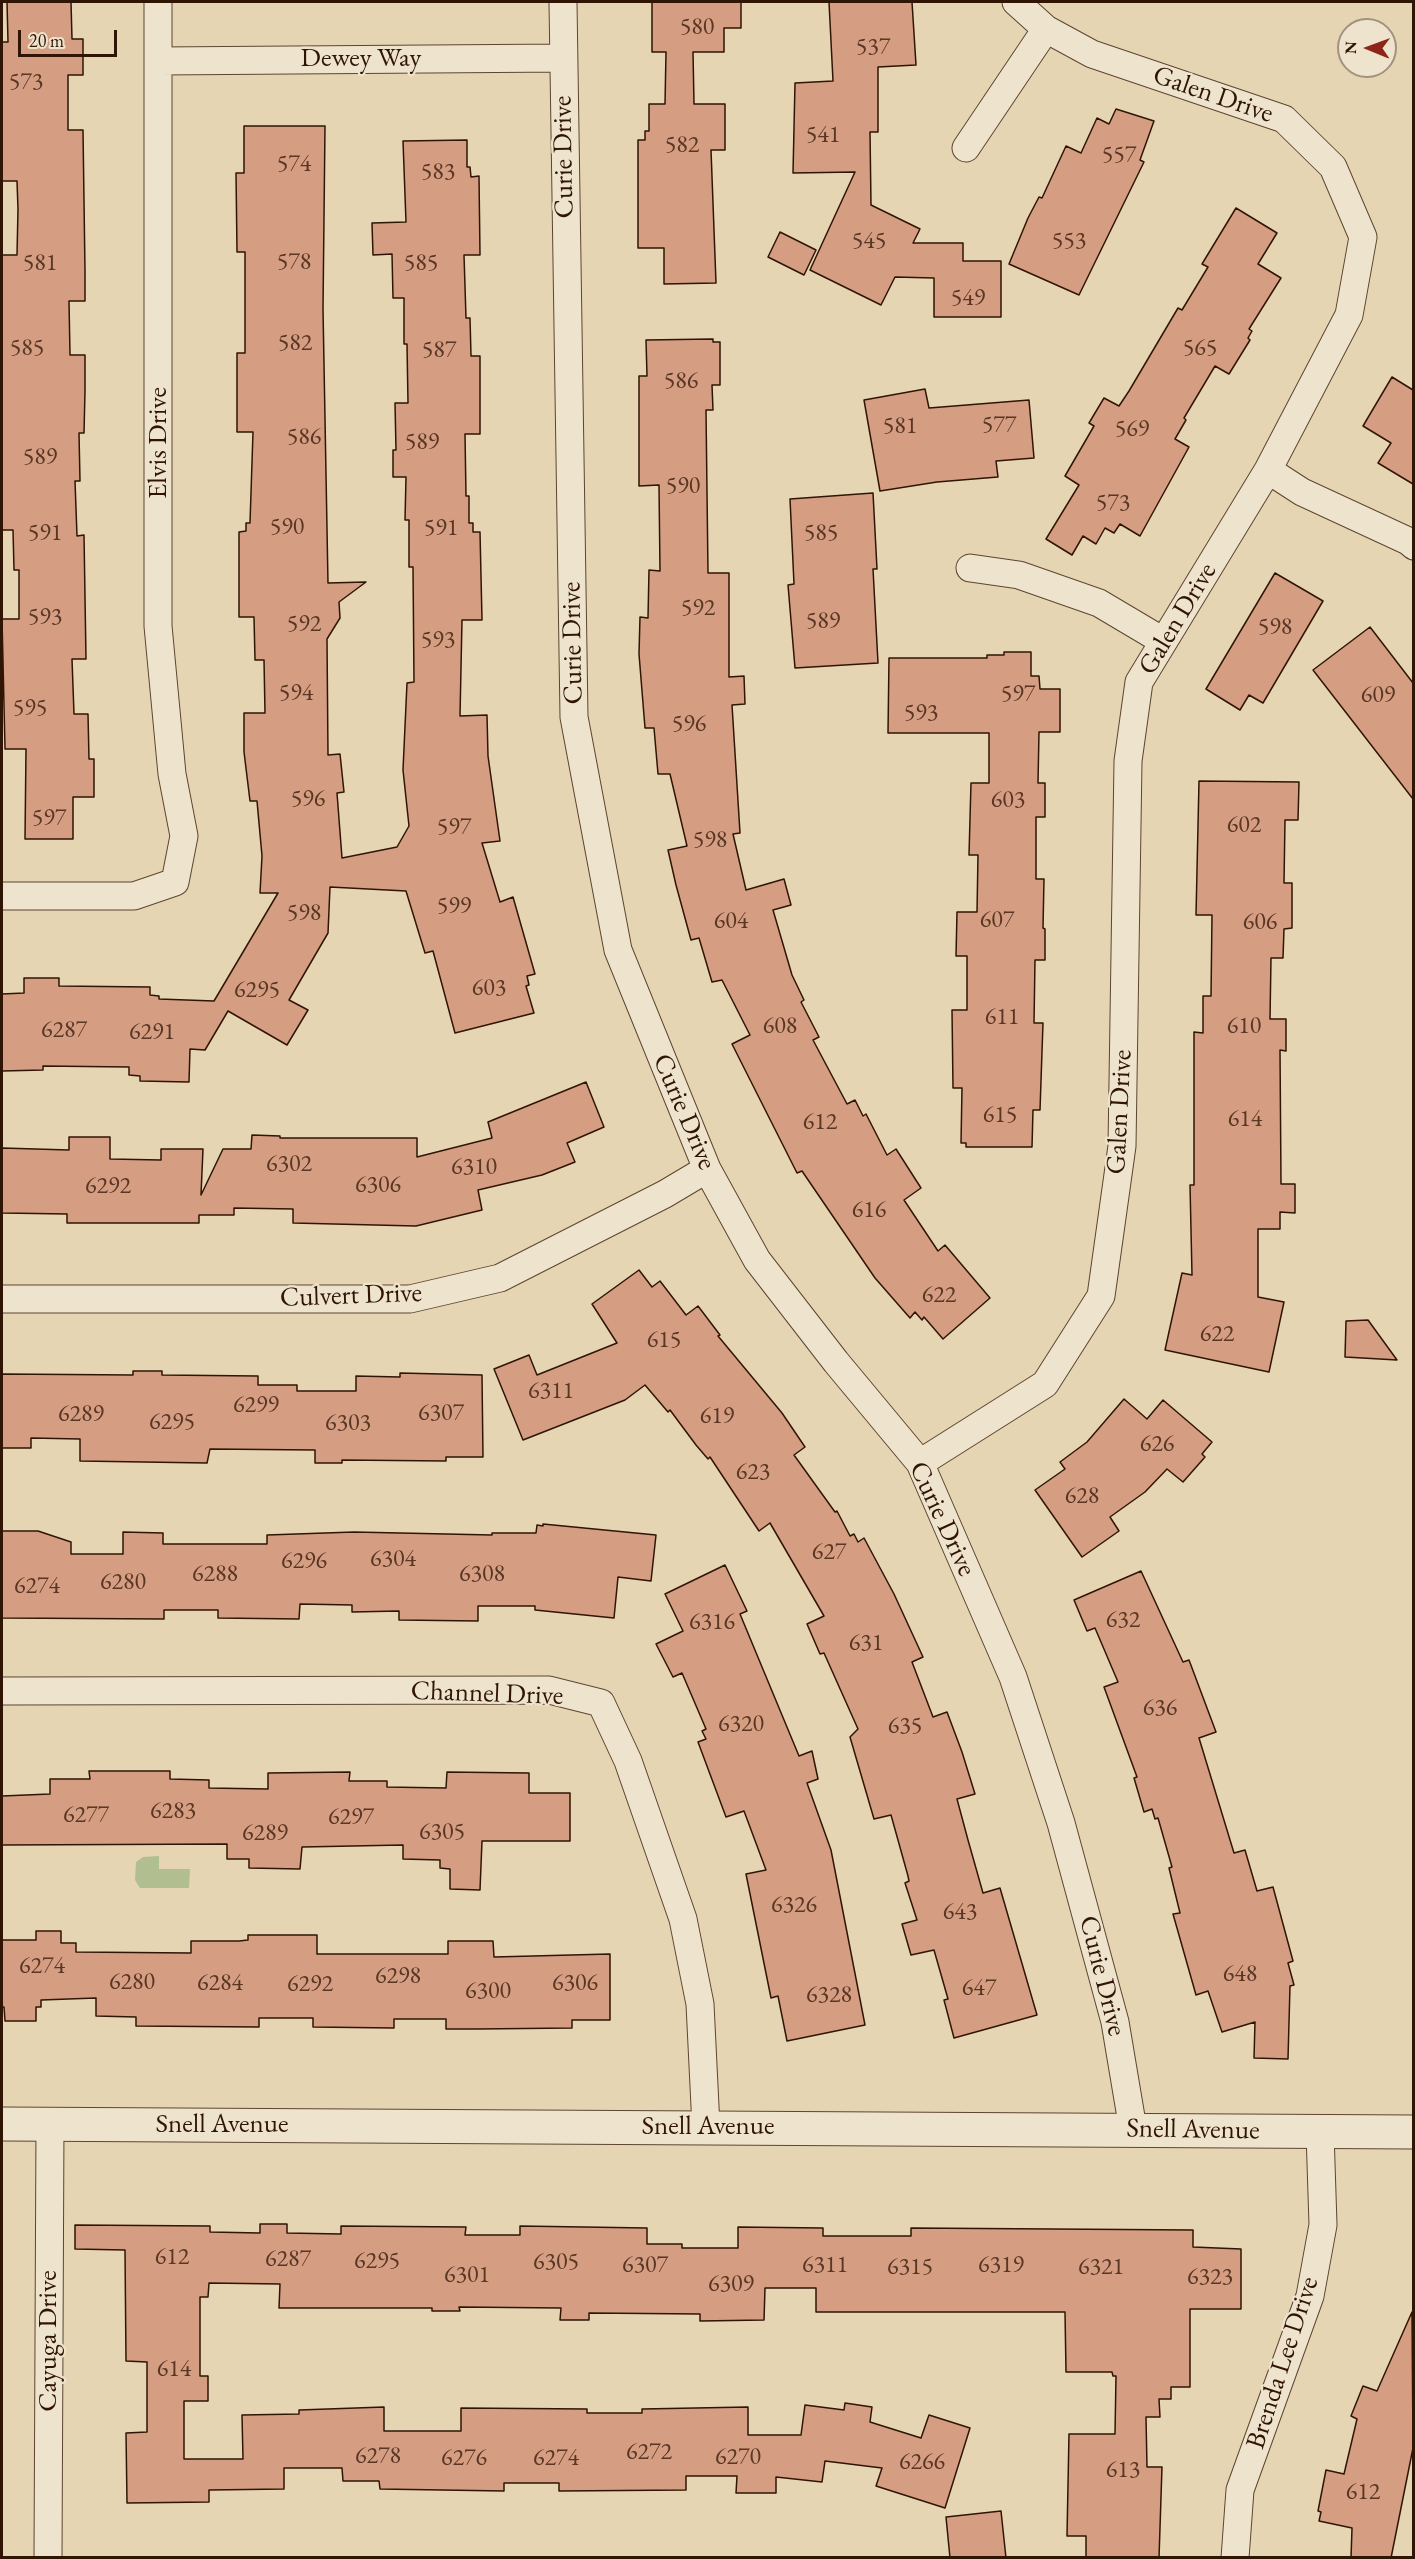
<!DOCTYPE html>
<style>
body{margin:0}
#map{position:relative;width:1415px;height:2559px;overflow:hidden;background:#e5d5b3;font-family:"EB Garamond",serif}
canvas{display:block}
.frame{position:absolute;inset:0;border:3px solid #301505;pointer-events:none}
.north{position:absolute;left:1337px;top:18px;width:60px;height:60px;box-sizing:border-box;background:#eee4ce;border:2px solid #a2917e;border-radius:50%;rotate:271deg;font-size:16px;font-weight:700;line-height:24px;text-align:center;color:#301505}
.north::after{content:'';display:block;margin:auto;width:21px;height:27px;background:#8f2418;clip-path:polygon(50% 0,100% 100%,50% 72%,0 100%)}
.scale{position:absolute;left:18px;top:30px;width:99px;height:27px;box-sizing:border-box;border:3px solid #301505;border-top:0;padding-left:8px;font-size:18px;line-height:21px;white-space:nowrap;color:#301505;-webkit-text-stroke:4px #eee4ce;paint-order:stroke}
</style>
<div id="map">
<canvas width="1415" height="2559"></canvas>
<div class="frame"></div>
<div class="north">N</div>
<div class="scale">20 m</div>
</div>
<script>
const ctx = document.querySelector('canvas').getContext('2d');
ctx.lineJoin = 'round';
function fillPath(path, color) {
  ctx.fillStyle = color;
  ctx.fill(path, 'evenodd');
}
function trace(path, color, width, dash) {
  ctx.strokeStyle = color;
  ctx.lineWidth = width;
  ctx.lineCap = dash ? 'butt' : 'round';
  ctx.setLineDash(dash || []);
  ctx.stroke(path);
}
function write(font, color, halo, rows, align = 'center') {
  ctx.font = font + ' "EB Garamond",serif';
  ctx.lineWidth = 4.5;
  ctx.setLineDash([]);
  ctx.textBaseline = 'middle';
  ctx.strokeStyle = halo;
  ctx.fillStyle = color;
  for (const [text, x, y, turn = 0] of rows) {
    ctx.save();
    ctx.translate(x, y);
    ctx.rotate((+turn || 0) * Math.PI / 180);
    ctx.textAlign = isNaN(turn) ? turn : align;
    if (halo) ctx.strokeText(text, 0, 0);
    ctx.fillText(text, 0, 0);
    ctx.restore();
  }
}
fillPath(new Path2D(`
 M 159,1856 L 159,1869 L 190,1869 L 189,1888 L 140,1888 L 135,1880 L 136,1862 L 143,1857 Z`), '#b0be90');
const building = new Path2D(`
 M 7,2 L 71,2 L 72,39 L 83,39 L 83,75 L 68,75 L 68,130 L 83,130 L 85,271 L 85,301 L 69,301 L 70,355 L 85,355 L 85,391 L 84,433 L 79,433 L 80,481 L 75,481 L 77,536 L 84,535 L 86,659 L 72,659 L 74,714 L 88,714 L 89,759 L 94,759 L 94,797 L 73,797 L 73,839 L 25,839 L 26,749 L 5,749 L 2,619 L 19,619 L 19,570 L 14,570 L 13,530 L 2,530 L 2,255 L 17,255 L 18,209 L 17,181 L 2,181 L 2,42 L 8,42 Z
 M 652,2 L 741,2 L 741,28 L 724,28 L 724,52 L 693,52 L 694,104 L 725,104 L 725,150 L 711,150 L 716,283 L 664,284 L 664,248 L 638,248 L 638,140 L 645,140 L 645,131 L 649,131 L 649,104 L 665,104 L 666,52 L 652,52 Z
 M 829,2 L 912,2 L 916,65 L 878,67 L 878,132 L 870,132 L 871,205 L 920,229 L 913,243 L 963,243 L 963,261 L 1001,261 L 1001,317 L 934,317 L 934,278 L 895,277 L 881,305 L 810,270 L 855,172 L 793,173 L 795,83 L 833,81 Z
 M 1116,109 L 1154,121 L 1140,160 L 1144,162 L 1079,295 L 1009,264 L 1028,218 L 1039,197 L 1042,198 L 1066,146 L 1081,153 L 1097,118 L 1109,124 Z
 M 244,126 L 325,126 L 323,309 L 328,583 L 366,582 L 339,602 L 340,618 L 327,639 L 328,755 L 340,754 L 344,792 L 337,793 L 342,858 L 397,847 L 409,826 L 403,770 L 407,683 L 414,682 L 413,567 L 409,567 L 409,520 L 405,520 L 406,477 L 393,477 L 393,450 L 396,450 L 395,403 L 408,403 L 407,344 L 404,344 L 404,298 L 393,298 L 392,254 L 373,255 L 372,223 L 406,222 L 403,141 L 467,140 L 467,167 L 470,167 L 471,177 L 479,176 L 480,255 L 464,255 L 466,318 L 470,318 L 471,356 L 480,356 L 480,434 L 465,434 L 466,496 L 469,496 L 469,523 L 473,523 L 473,532 L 480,532 L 482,620 L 462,620 L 460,716 L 487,715 L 488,756 L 500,841 L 482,843 L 500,902 L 513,897 L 535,974 L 527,976 L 529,985 L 526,986 L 534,1013 L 455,1033 L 433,951 L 425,953 L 406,891 L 330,887 L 328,933 L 289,1000 L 308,1010 L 287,1045 L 228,1011 L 205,1050 L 190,1049 L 189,1082 L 140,1081 L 140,1076 L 129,1075 L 129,1067 L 43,1066 L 43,1070 L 2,1071 L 2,994 L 24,993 L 24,978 L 59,978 L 59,986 L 150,987 L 150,995 L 159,996 L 159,999 L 214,1001 L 278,893 L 260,893 L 262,856 L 257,801 L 250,801 L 244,752 L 244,713 L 265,713 L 264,660 L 255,660 L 254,617 L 239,617 L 239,532 L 246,531 L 246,523 L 250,523 L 253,432 L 237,432 L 237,353 L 245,353 L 245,252 L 237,252 L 236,173 L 244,173 Z
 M 1236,208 L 1277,233 L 1258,264 L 1281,278 L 1249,329 L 1252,331 L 1248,338 L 1250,340 L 1229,374 L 1215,366 L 1184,418 L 1186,420 L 1175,439 L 1189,447 L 1140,536 L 1120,524 L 1114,533 L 1105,528 L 1096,544 L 1083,536 L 1072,555 L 1046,539 L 1079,485 L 1065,476 L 1094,426 L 1089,423 L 1104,398 L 1119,406 L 1129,391 L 1178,308 L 1182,310 L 1208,267 L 1202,264 Z
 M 780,232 L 816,250 L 804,275 L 768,257 Z
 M 713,339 L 713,342 L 720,342 L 720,385 L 712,385 L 713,410 L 706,410 L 708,573 L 729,573 L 729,677 L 744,676 L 745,704 L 732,705 L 740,833 L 733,834 L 746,890 L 784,879 L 791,905 L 773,910 L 792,975 L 804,1000 L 801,1002 L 819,1037 L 813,1040 L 847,1104 L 855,1100 L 863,1116 L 866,1114 L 887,1155 L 896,1149 L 921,1188 L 904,1200 L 938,1251 L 945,1245 L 990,1298 L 943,1339 L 924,1317 L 922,1320 L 915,1312 L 910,1318 L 875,1278 L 802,1171 L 797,1173 L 732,1044 L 750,1035 L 722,980 L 712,982 L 699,938 L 691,940 L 676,885 L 668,850 L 687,846 L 670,774 L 658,774 L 654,728 L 645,728 L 639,654 L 640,617 L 648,618 L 649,570 L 660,571 L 659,485 L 639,486 L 639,376 L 647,376 L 646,340 Z
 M 1392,377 L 1413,390 L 1413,484 L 1378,463 L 1391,443 L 1363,426 Z
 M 925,389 L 929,408 L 1029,400 L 1034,458 L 996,461 L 998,477 L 937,482 L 880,491 L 864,400 Z
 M 873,493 L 877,569 L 873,569 L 878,663 L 795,668 L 788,585 L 794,584 L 790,499 Z
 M 1275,573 L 1323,601 L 1263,703 L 1249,695 L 1240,710 L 1206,689 Z
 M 1370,627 L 1413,683 L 1413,799 L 1313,670 Z
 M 1004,652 L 1031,652 L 1031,676 L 1039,676 L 1040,689 L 1060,689 L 1060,732 L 1039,732 L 1038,783 L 1045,783 L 1045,817 L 1036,817 L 1036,879 L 1044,879 L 1043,928 L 1045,929 L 1045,960 L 1035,960 L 1034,1023 L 1043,1023 L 1040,1110 L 1033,1110 L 1032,1147 L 966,1147 L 966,1143 L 961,1143 L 962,1088 L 953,1088 L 952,1010 L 967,1010 L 967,956 L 956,956 L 957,912 L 977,912 L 978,855 L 969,855 L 971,783 L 989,783 L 989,733 L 888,733 L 889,658 L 987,658 L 987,655 L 1004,655 Z
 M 1199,781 L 1299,782 L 1298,820 L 1285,820 L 1284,883 L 1292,883 L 1292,928 L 1284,929 L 1283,958 L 1271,958 L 1270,1019 L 1286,1019 L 1286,1051 L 1280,1050 L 1281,1184 L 1295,1184 L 1295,1213 L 1280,1212 L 1280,1229 L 1258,1229 L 1258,1297 L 1284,1302 L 1269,1372 L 1165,1350 L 1182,1273 L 1192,1275 L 1190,1185 L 1194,1185 L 1194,1032 L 1203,1033 L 1203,996 L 1211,996 L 1212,915 L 1196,915 Z
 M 586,1082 L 604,1127 L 567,1143 L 575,1162 L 542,1175 L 478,1190 L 482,1210 L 416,1226 L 293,1223 L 293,1209 L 234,1208 L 234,1215 L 199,1215 L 199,1223 L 67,1223 L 67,1214 L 2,1213 L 2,1148 L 69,1150 L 69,1137 L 110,1137 L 110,1159 L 161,1160 L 161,1149 L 203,1149 L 201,1195 L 223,1149 L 251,1149 L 252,1135 L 280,1136 L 280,1138 L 417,1138 L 417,1157 L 492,1138 L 488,1122 Z
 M 639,1270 L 652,1287 L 660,1281 L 686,1315 L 698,1306 L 720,1335 L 718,1336 L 782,1413 L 805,1447 L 794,1455 L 835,1512 L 837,1511 L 850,1536 L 854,1534 L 858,1542 L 864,1538 L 894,1594 L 923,1657 L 912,1662 L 933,1717 L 947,1712 L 962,1752 L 975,1794 L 957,1799 L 968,1840 L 983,1893 L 1000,1888 L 1037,2015 L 954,2038 L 944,2000 L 948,1999 L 934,1950 L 911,1955 L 902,1924 L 917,1920 L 905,1883 L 909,1881 L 908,1876 L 891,1815 L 874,1819 L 850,1737 L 858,1729 L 824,1653 L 820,1654 L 807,1624 L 824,1616 L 770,1523 L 759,1531 L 710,1457 L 708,1459 L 696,1445 L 670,1410 L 668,1412 L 645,1385 L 625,1400 L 523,1440 L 494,1369 L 529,1355 L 537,1375 L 617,1343 L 592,1304 Z
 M 1368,1320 L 1397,1360 L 1345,1357 L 1346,1321 Z
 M 133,1371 L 162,1371 L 162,1375 L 258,1376 L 258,1385 L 297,1385 L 297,1391 L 356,1391 L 356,1376 L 400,1377 L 400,1373 L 482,1375 L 483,1457 L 446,1457 L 446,1461 L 342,1460 L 342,1463 L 315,1463 L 315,1450 L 210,1449 L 207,1463 L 80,1461 L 80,1439 L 31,1438 L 31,1448 L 2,1448 L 2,1374 L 133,1375 Z
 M 1124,1399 L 1147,1419 L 1163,1400 L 1212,1442 L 1202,1454 L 1205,1457 L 1183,1482 L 1167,1469 L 1145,1492 L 1110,1517 L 1119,1531 L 1082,1557 L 1035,1490 L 1065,1469 L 1060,1462 L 1087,1442 Z
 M 543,1524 L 656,1535 L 651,1581 L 618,1577 L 614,1618 L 535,1610 L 535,1606 L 478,1606 L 478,1621 L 399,1620 L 399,1611 L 352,1612 L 352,1605 L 300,1604 L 299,1619 L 218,1618 L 218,1610 L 164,1610 L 164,1619 L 2,1618 L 2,1531 L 38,1531 L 71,1542 L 71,1554 L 123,1554 L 123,1532 L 163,1533 L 163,1544 L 267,1544 L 267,1535 L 354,1532 L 492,1535 L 492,1533 L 536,1533 L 537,1525 L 543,1526 Z
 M 725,1565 L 747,1611 L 740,1614 L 799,1756 L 812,1751 L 818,1779 L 807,1783 L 831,1850 L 865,2025 L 787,2041 L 778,1996 L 771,1998 L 746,1874 L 766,1870 L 744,1811 L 726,1817 L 698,1742 L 706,1739 L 702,1731 L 706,1729 L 682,1673 L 673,1677 L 656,1644 L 683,1631 L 665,1594 Z
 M 1141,1571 L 1183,1662 L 1189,1660 L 1216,1732 L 1199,1738 L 1234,1853 L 1245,1850 L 1257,1891 L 1273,1887 L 1293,1961 L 1288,1963 L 1294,1985 L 1290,1986 L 1288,2059 L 1254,2058 L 1255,2022 L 1222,2032 L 1208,1991 L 1196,1995 L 1173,1914 L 1180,1913 L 1169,1868 L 1172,1867 L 1158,1818 L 1155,1819 L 1152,1809 L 1144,1812 L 1134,1778 L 1137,1777 L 1104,1687 L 1118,1682 L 1095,1628 L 1087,1631 L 1074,1600 Z
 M 89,1771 L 170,1771 L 170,1779 L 209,1780 L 209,1788 L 268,1789 L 268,1773 L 350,1772 L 349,1781 L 387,1781 L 387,1787 L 446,1788 L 447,1772 L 529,1773 L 529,1793 L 570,1793 L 570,1841 L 482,1841 L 480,1890 L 450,1889 L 450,1869 L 440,1868 L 440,1860 L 403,1859 L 403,1845 L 302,1847 L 300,1869 L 249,1868 L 249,1859 L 227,1859 L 227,1844 L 2,1845 L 2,1796 L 50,1794 L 50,1779 L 90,1779 Z
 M 36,1931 L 61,1931 L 61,1943 L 76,1943 L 76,1952 L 191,1953 L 191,1941 L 239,1941 L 248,1940 L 248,1935 L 317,1935 L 317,1954 L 448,1954 L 448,1941 L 493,1941 L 494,1957 L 610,1954 L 610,2020 L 572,2020 L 572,2028 L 477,2029 L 446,2029 L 446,2019 L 394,2019 L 394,2028 L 313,2027 L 313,2018 L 259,2018 L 259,2027 L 136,2026 L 136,2017 L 96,2016 L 96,1998 L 41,2000 L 41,2007 L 36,2007 L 36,2021 L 5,2021 L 4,2007 L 2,2007 L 2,1940 L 36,1940 Z
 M 260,2224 L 287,2224 L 287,2233 L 341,2234 L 341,2226 L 466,2227 L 465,2235 L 520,2235 L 520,2226 L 647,2228 L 647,2244 L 682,2244 L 682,2248 L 738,2248 L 738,2227 L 823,2228 L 823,2236 L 911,2236 L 911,2228 L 1193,2230 L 1193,2247 L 1241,2249 L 1241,2309 L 1190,2309 L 1190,2387 L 1171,2387 L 1171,2399 L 1159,2399 L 1160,2417 L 1146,2417 L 1147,2467 L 1162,2467 L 1159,2558 L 1086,2558 L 1086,2536 L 1067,2536 L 1069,2434 L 1115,2434 L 1116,2376 L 1113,2376 L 1112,2372 L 1066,2372 L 1065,2312 L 816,2312 L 816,2288 L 765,2288 L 764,2320 L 700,2321 L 700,2314 L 589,2313 L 589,2320 L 560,2320 L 561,2308 L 459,2307 L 460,2311 L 432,2311 L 432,2308 L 279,2308 L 280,2284 L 209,2283 L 208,2297 L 200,2297 L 200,2376 L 208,2376 L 208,2401 L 184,2401 L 184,2459 L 243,2459 L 242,2415 L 299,2414 L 299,2410 L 384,2407 L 384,2431 L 461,2431 L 461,2408 L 587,2409 L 587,2413 L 642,2413 L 642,2409 L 748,2407 L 748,2435 L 801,2435 L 805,2405 L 844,2410 L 845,2403 L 872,2407 L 870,2422 L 921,2438 L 929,2415 L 970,2428 L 945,2508 L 876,2486 L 882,2468 L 825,2461 L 822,2482 L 776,2477 L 776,2493 L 736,2493 L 737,2476 L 686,2476 L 686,2490 L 559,2491 L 559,2483 L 504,2483 L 504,2491 L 380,2489 L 379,2481 L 343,2481 L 342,2468 L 284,2468 L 284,2489 L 209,2490 L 209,2502 L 127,2503 L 126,2433 L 147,2432 L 147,2362 L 126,2361 L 125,2250 L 75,2249 L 75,2225 L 210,2226 L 210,2232 L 260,2233 Z
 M 1412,2312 L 1413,2448 L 1391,2558 L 1351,2558 L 1352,2528 L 1319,2521 L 1321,2512 L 1318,2511 L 1326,2470 L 1344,2474 L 1357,2419 L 1351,2416 L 1363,2386 L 1377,2391 Z
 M 1001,2511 L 1006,2558 L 950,2558 L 946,2517 Z`);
fillPath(building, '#d59d82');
trace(building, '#301505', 1.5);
const minor = new Path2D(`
 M 563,2 L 574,717 L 618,950 L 707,1169 L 757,1260 L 836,1362 L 920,1463 L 1013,1677 L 1061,1823 L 1115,2022 L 1133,2129
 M 159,61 L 563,58
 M 966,148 L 1046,29
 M 1268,470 L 1302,492 L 1408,541 L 1414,546
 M 970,568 L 1019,575 L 1099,603 L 1163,641
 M 2,896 L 134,896 L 175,882 L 184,836 L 172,774 L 158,626 L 158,2
 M 2,1299 L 410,1299 L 500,1278 L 665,1194 L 707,1169
 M 920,1463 L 1045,1384 L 1101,1296 L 1122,1146 L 1128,761 L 1139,682 L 1268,470 L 1349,315 L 1363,237 L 1333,167 L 1284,119 L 1092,54 L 1046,29 L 1016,2
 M 2,1691 L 549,1690 L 601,1703 L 628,1761 L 683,1919 L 700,2004 L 706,2127
 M 48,2558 L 50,2124
 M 1235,2558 L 1240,2490 L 1310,2296 L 1323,2225 L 1320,2132`);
const tertiary = new Path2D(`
 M 2,2124 L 1414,2132`);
trace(minor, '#5d4530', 29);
trace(tertiary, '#5d4530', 35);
trace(minor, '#eee4ce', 27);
trace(tertiary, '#eee4ce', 33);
write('24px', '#593724', null, [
 ["580",697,27],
 ["537",873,47],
 ["573",26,82],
 ["541",823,135],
 ["582",682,145],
 ["557",1119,155],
 ["574",294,164],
 ["583",438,172],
 ["545",869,241],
 ["553",1069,241],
 ["578",294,262],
 ["581",40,263],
 ["585",421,263],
 ["549",968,298],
 ["582",295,343],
 ["585",27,348],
 ["565",1200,348],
 ["587",439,350],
 ["586",681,381],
 ["577",999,425],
 ["581",900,426],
 ["569",1132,429],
 ["586",304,437],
 ["589",422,442],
 ["589",40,457],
 ["590",683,486],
 ["573",1113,503],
 ["590",287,527],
 ["591",441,528],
 ["591",45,533],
 ["585",821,533],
 ["592",698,608],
 ["593",45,617],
 ["589",823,621],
 ["592",304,624],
 ["598",1275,627],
 ["593",438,640],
 ["594",296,693],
 ["597",1018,694],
 ["609",1378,695],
 ["595",30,708],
 ["593",921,713],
 ["596",689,724],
 ["596",308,799],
 ["603",1008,800],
 ["597",49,818],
 ["602",1244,825],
 ["597",454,827],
 ["598",710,840],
 ["599",454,906],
 ["598",304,913],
 ["607",997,920],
 ["604",731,921],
 ["606",1260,922],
 ["603",489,988],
 ["6295",257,990],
 ["611",1002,1017],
 ["608",780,1026],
 ["610",1244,1026],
 ["6287",64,1030],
 ["6291",152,1032],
 ["615",1000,1115],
 ["614",1245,1119],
 ["612",820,1122],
 ["6302",289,1164],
 ["6310",474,1167],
 ["6306",378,1185],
 ["6292",108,1186],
 ["616",869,1210],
 ["622",939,1295],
 ["622",1217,1334],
 ["615",664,1340],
 ["6311",551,1391],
 ["6299",256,1405],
 ["6307",441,1413],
 ["6289",81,1414],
 ["619",717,1416],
 ["6295",172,1422],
 ["6303",348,1423],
 ["626",1157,1444],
 ["623",753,1472],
 ["628",1082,1496],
 ["627",829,1552],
 ["6304",393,1559],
 ["6296",304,1561],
 ["6288",215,1574],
 ["6308",482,1574],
 ["6280",123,1582],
 ["6274",37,1586],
 ["632",1123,1620],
 ["6316",712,1622],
 ["631",866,1643],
 ["636",1160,1708],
 ["6320",741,1724],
 ["635",905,1726],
 ["6283",173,1811],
 ["6277",86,1815],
 ["6297",351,1817],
 ["6305",442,1832],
 ["6289",265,1833],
 ["6326",794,1905],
 ["643",960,1912],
 ["6274",42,1966],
 ["648",1240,1974],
 ["6298",398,1976],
 ["6280",132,1982],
 ["6284",220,1983],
 ["6306",575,1983],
 ["6292",310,1984],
 ["647",979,1988],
 ["6300",488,1991],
 ["6328",829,1995],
 ["612",172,2257],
 ["6287",288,2259],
 ["6295",377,2261],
 ["6305",556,2262],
 ["6307",645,2265],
 ["6311",825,2265],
 ["6319",1001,2265],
 ["6315",910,2267],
 ["6321",1101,2267],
 ["6301",467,2275],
 ["6323",1210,2277],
 ["6309",731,2284],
 ["614",174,2369],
 ["6272",649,2452],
 ["6278",378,2456],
 ["6270",738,2457],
 ["6276",464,2458],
 ["6274",556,2458],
 ["6266",922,2462],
 ["613",1123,2470],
 ["612",1363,2492]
]);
write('27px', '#301505', '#eee4ce', [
 ["Dewey Way",361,59],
 ["Galen Drive",1213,95,19],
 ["Curie Drive",564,157,-91],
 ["Elvis Drive",159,443,-90],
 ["Galen Drive",1178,619,-59],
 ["Curie Drive",573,643,-91],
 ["Curie Drive",684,1112,67],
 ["Galen Drive",1120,1112,-87],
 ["Culvert Drive",351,1296,-2],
 ["Curie Drive",942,1519,65],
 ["Channel Drive",487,1694,2],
 ["Curie Drive",1102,1976,76],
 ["Snell Avenue",222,2125],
 ["Snell Avenue",708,2127],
 ["Snell Avenue",1193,2130,1],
 ["Cayuga Drive",49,2341,-90],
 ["Brenda Lee Drive",1283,2363,-72]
]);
</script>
